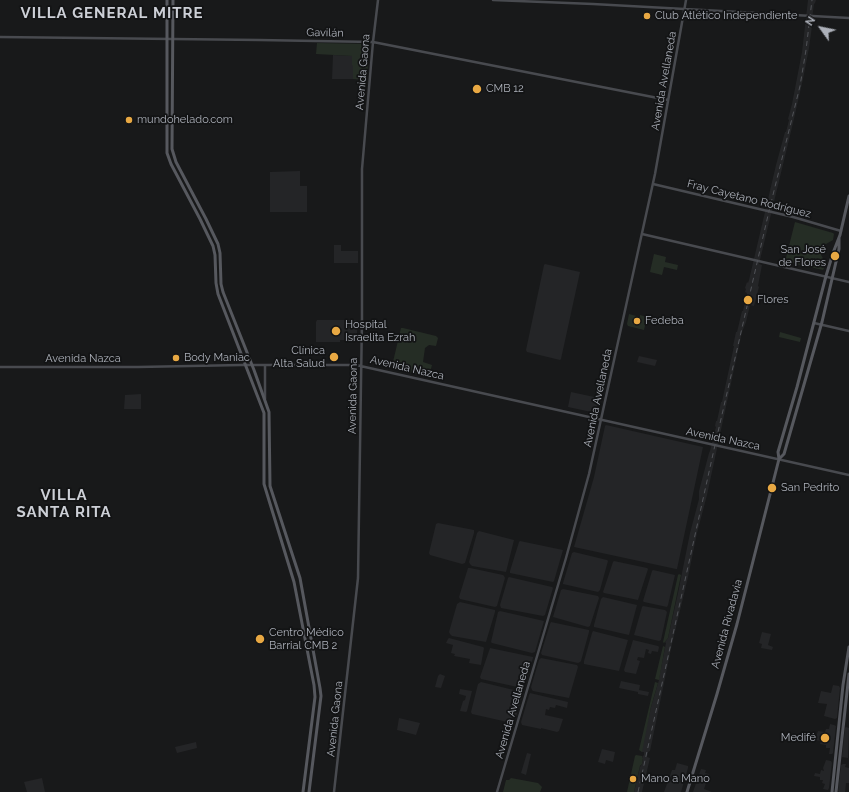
<!DOCTYPE html>
<meta charset="utf-8">
<style>
body{margin:0}
#map{position:relative;width:849px;height:792px;overflow:hidden;background:#18191a;font-family:Raleway,sans-serif}
canvas{display:block}
.north{position:absolute;left:801px;top:8px;width:40px;height:40px;-webkit-text-stroke:3px #131415;paint-order:stroke;rotate:303deg;font-size:11px;font-weight:700;line-height:16px;text-align:center;color:#acb0b9}
.north::after{content:'';display:block;margin:auto;width:14px;height:18px;background:#acb0b9;clip-path:polygon(50% 0,100% 100%,50% 72%,0 100%)}
</style>
<div id="map">
<canvas width="849" height="792"></canvas>
<div class="north">N</div>
</div>
<script>
const ctx = document.querySelector('canvas').getContext('2d');
ctx.lineJoin = 'round';
function fillPath(path, color) {
  ctx.fillStyle = color;
  ctx.fill(path, 'evenodd');
}
function trace(path, color, width, dash) {
  ctx.strokeStyle = color;
  ctx.lineWidth = width;
  ctx.lineCap = dash ? 'butt' : 'round';
  ctx.setLineDash(dash || []);
  ctx.stroke(path);
}
function write(font, color, halo, rows, align = 'center') {
  ctx.font = font + ' Raleway,sans-serif';
  ctx.lineWidth = 3.5;
  ctx.setLineDash([]);
  ctx.textBaseline = 'middle';
  ctx.strokeStyle = halo;
  ctx.fillStyle = color;
  for (const [text, x, y, turn = 0] of rows) {
    ctx.save();
    ctx.translate(x, y);
    ctx.rotate((+turn || 0) * Math.PI / 180);
    ctx.textAlign = isNaN(turn) ? turn : align;
    if (halo) ctx.strokeText(text, 0, 0);
    ctx.fillText(text, 0, 0);
    ctx.restore();
  }
}
fillPath(new Path2D(`
 M 808,0 L 816,0 L 815,3 L 814,4 L 811,26 L 812,26 L 809,48 L 803,79 L 793,123 L 759,264 L 762,265 L 758,286 L 759,287 L 754,306 L 750,305 L 746,322 L 742,332 L 707,495 L 697,533 L 688,577 L 672,644 L 650,751 L 648,752 L 647,757 L 650,758 L 642,792 L 634,792 L 640,767 L 642,764 L 643,759 L 642,757 L 644,755 L 644,752 L 642,752 L 641,750 L 651,707 L 659,680 L 659,678 L 666,643 L 665,642 L 668,638 L 678,593 L 690,533 L 699,499 L 699,491 L 709,453 L 710,451 L 716,427 L 715,426 L 716,421 L 717,421 L 721,402 L 722,402 L 723,397 L 734,346 L 733,346 L 736,332 L 737,332 L 742,311 L 743,311 L 747,293 L 745,292 L 746,289 L 745,288 L 747,282 L 748,283 L 749,280 L 776,165 L 785,132 L 786,132 L 789,120 L 788,119 L 792,104 L 802,52 Z
 M 333,55 L 352,56 L 352,65 L 353,65 L 353,79 L 332,79 Z
 M 300,171 L 300,186 L 307,186 L 307,212 L 270,212 L 270,172 Z
 M 334,245 L 341,245 L 341,251 L 358,251 L 358,263 L 334,263 Z
 M 545,264 L 580,272 L 561,359 L 560,360 L 527,352 L 526,350 L 544,265 Z
 M 317,320 L 356,320 L 357,321 L 357,340 L 340,340 L 340,342 L 316,342 L 316,322 Z
 M 639,356 L 657,360 L 655,366 L 637,362 Z
 M 571,392 L 599,398 L 596,413 L 568,407 Z
 M 141,394 L 141,409 L 124,409 L 125,395 Z
 M 606,425 L 703,447 L 677,569 L 676,569 L 574,547 L 594,477 L 605,426 Z
 M 438,523 L 474,530 L 474,533 L 465,563 L 462,564 L 430,555 L 429,553 L 436,524 Z
 M 479,531 L 514,540 L 506,572 L 472,566 L 470,564 L 469,562 L 477,533 Z
 M 520,541 L 563,550 L 554,581 L 553,582 L 510,573 L 510,571 L 519,542 Z
 M 574,552 L 607,560 L 608,561 L 600,590 L 598,592 L 563,584 L 563,583 L 572,553 Z
 M 614,561 L 647,568 L 648,569 L 638,600 L 604,593 L 603,592 L 613,562 Z
 M 468,568 L 470,568 L 475,569 L 503,575 L 504,576 L 505,578 L 497,606 L 495,607 L 460,599 L 459,597 Z
 M 653,570 L 675,575 L 668,605 L 667,607 L 644,602 L 643,601 L 652,571 Z
 M 509,577 L 552,587 L 553,588 L 545,615 L 543,616 L 501,608 L 500,605 L 508,578 Z
 M 563,589 L 598,596 L 599,598 L 590,626 L 588,627 L 553,617 L 561,590 Z
 M 603,597 L 637,605 L 629,635 L 594,627 L 594,625 L 601,599 Z
 M 460,602 L 495,610 L 495,612 L 486,642 L 452,636 L 450,634 L 449,632 L 457,604 Z
 M 643,606 L 665,610 L 667,612 L 661,640 L 659,641 L 634,635 L 642,607 Z
 M 500,611 L 544,621 L 535,652 L 532,653 L 492,643 L 491,642 L 498,612 Z
 M 551,622 L 589,630 L 589,632 L 581,661 L 580,662 L 578,663 L 542,655 L 541,653 L 550,624 Z
 M 593,631 L 628,640 L 619,671 L 584,664 L 584,661 L 592,633 Z
 M 762,632 L 771,634 L 768,645 L 773,647 L 772,650 L 761,648 L 762,644 L 759,643 Z
 M 449,638 L 483,647 L 484,648 L 481,665 L 469,663 L 470,659 L 454,656 L 455,654 L 451,653 L 453,645 L 446,643 L 448,639 Z
 M 633,640 L 658,646 L 659,647 L 658,652 L 652,651 L 651,654 L 648,653 L 649,650 L 646,649 L 644,658 L 638,657 L 637,660 L 640,661 L 636,674 L 625,672 L 624,670 Z
 M 490,648 L 533,657 L 533,658 L 524,687 L 522,688 L 481,679 L 480,677 Z
 M 541,658 L 577,665 L 578,667 L 569,698 L 533,691 L 532,690 L 531,687 L 539,660 Z
 M 440,674 L 445,676 L 441,688 L 435,687 L 438,676 Z
 M 621,681 L 640,685 L 639,690 L 649,692 L 648,696 L 638,694 L 638,692 L 619,688 Z
 M 481,682 L 522,692 L 523,694 L 514,723 L 512,723 L 472,714 L 471,712 L 478,684 Z
 M 833,685 L 839,686 L 840,688 L 837,718 L 835,719 L 824,716 L 827,704 L 818,703 L 821,691 L 831,693 Z
 M 460,689 L 472,691 L 467,711 L 466,712 L 460,711 L 463,701 L 465,700 L 466,696 L 459,694 Z
 M 530,693 L 568,702 L 567,708 L 556,705 L 555,708 L 550,707 L 549,710 L 546,709 L 545,715 L 563,719 L 559,731 L 557,732 L 541,728 L 541,729 L 522,725 L 521,722 L 529,695 Z
 M 399,718 L 420,723 L 416,735 L 397,730 Z
 M 830,724 L 834,725 L 836,726 L 833,753 L 832,754 L 829,754 L 830,748 L 826,748 L 826,745 L 820,744 L 821,741 L 815,740 L 818,731 L 825,732 L 826,729 L 829,729 Z
 M 846,727 L 849,728 L 848,758 L 842,757 L 845,728 Z
 M 196,742 L 197,748 L 177,753 L 175,747 Z
 M 602,749 L 615,752 L 613,762 L 606,760 L 605,764 L 598,762 Z
 M 527,753 L 531,754 L 526,775 L 521,773 Z
 M 826,760 L 831,761 L 832,763 L 829,788 L 828,790 L 823,789 L 825,784 L 822,783 L 823,780 L 820,780 L 820,777 L 814,776 L 815,773 L 820,774 L 821,770 L 824,771 L 823,768 Z
 M 677,763 L 688,766 L 688,768 L 681,792 L 662,792 L 664,792 L 672,770 L 675,770 Z
 M 843,764 L 846,764 L 845,767 L 849,768 L 849,783 L 846,783 L 845,792 L 839,792 L 838,791 L 841,765 Z
 M 701,769 L 706,770 L 705,773 L 709,774 L 704,789 L 712,792 L 693,792 Z
 M 42,778 L 45,792 L 27,792 L 24,782 Z`), '#242527');
fillPath(new Path2D(`
 M 317,43 L 369,44 L 367,80 L 353,79 L 353,66 L 352,65 L 352,56 L 316,54 Z
 M 795,222 L 833,233 L 834,234 L 833,240 L 819,248 L 819,251 L 826,264 L 823,270 L 788,262 L 786,258 Z
 M 654,254 L 666,257 L 665,262 L 678,265 L 677,270 L 664,267 L 662,275 L 650,272 Z
 M 629,314 L 640,317 L 640,315 L 647,317 L 644,330 L 628,326 L 627,324 Z
 M 401,328 L 403,328 L 436,336 L 438,338 L 436,346 L 429,345 L 425,348 L 423,362 L 432,365 L 429,376 L 426,376 L 395,369 L 392,366 Z
 M 780,332 L 801,338 L 800,342 L 779,337 Z
 M 679,574 L 681,575 L 668,638 L 664,643 L 663,642 L 678,575 Z
 M 663,646 L 665,647 L 659,680 L 655,679 Z
 M 655,682 L 658,683 L 651,707 L 642,752 L 639,750 Z
 M 636,755 L 642,756 L 642,758 L 643,758 L 642,764 L 640,766 L 634,792 L 627,792 L 635,756 Z
 M 511,778 L 538,783 L 542,787 L 540,792 L 503,792 L 506,780 L 509,780 Z`), '#252d25');
trace(new Path2D(`
 M 493,0 L 593,4 L 849,18
 M 0,37 L 259,40 L 373,42 L 668,100
 M 653,184 L 793,217 L 841,231
 M 642,234 L 849,282
 M 814,323 L 849,331
 M 0,367 L 138,367 L 242,365 L 356,365 L 849,475
 M 265,399 L 265,365
 M 334,792 L 358,578 L 362,318 L 362,169 L 373,42 L 378,0
 M 497,792 L 566,558 L 589,474 L 655,174 L 686,0`), '#484a4f', 2.5);
trace(new Path2D(`
 M 167,0 L 167,153 L 171,164 L 200,219 L 213,246 L 215,255 L 216,283 L 218,294 L 264,413 L 264,484 L 294,582 L 314,685 L 315,697 L 303,792
 M 173,0 L 172,149 L 176,162 L 206,219 L 218,244 L 220,253 L 221,284 L 223,292 L 254,370 L 269,412 L 270,486 L 300,578 L 320,688 L 321,696 L 309,792
 M 779,459 L 784,454 L 822,322 L 839,249 L 839,238
 M 687,792 L 717,694 L 737,624 L 779,459 L 778,452 L 797,387 L 826,276 L 833,253 L 840,235 L 849,196
 M 832,792 L 843,685 L 849,647
 M 836,792 L 849,674`), '#56585e', 3);
trace(new Path2D(`
 M 638,792 L 715,445 L 769,211 L 800,86 L 806,50 L 812,0`), '#515358', 1, [5, 4]);
for (const [x, y, r, color] of [
 [647,16,4,"#e8a843"],
 [477,89,5,"#e8a843"],
 [129,120,4,"#e8a843"],
 [835,256,5,"#e8a843"],
 [748,300,5,"#e8a843"],
 [637,321,4,"#e8a843"],
 [336,331,5,"#e8a843"],
 [334,357,5,"#e8a843"],
 [176,358,4,"#e8a843"],
 [772,488,5,"#e8a843"],
 [260,639,5,"#e8a843"],
 [825,738,5,"#e8a843"],
 [633,779,4,"#e8a843"]
]) {
  const dot = new Path2D();
  dot.arc(x, y, r, 0, 2 * Math.PI);
  ctx.fillStyle = color;
  ctx.fill(dot);
  trace(dot, '#131415', 1.5);
}
write('11px', '#acb0b9', '#131415', [
 ["Club Atlético Independiente",655,16],
 ["CMB 12",486,89],
 ["mundohelado.com",137,120],
 ["San José",826,250,"right"],
 ["de Flores",826,263,"right"],
 ["Flores",757,300],
 ["Fedeba",645,321],
 ["Hospital",345,325],
 ["Israelita Ezrah",345,338],
 ["Clínica",325,351,"right"],
 ["Alta Salud",325,364,"right"],
 ["Body Maniac",184,358],
 ["San Pedrito",781,488],
 ["Centro Médico",269,633],
 ["Barrial CMB 2",269,646],
 ["Medifé",816,738,"right"],
 ["Mano a Mano",641,779]
], 'left');
write('11px', '#acb0b9', '#131415', [
 ["Gavilán",325,33,1],
 ["Avenida Gaona",363,72,-85],
 ["Avenida Avellaneda",664,81,-80],
 ["Fray Cayetano Rodríguez",749,199,14],
 ["Avenida Nazca",83,359],
 ["Avenida Nazca",407,368,13],
 ["Avenida Gaona",353,396,-89],
 ["Avenida Avellaneda",598,398,-78],
 ["Avenida Nazca",723,439,12],
 ["Avenida Rivadavia",727,624,-75],
 ["Avenida Avellaneda",513,710,-74],
 ["Avenida Gaona",335,719,-84]
]);
ctx.letterSpacing = '1px';
write('bold 15px', '#cccfd6', '#131415', [
 ["VILLA GENERAL MITRE",112,13],
 ["VILLA",64,495],
 ["SANTA RITA",64,512]
]);
ctx.letterSpacing = '0px';
</script>
